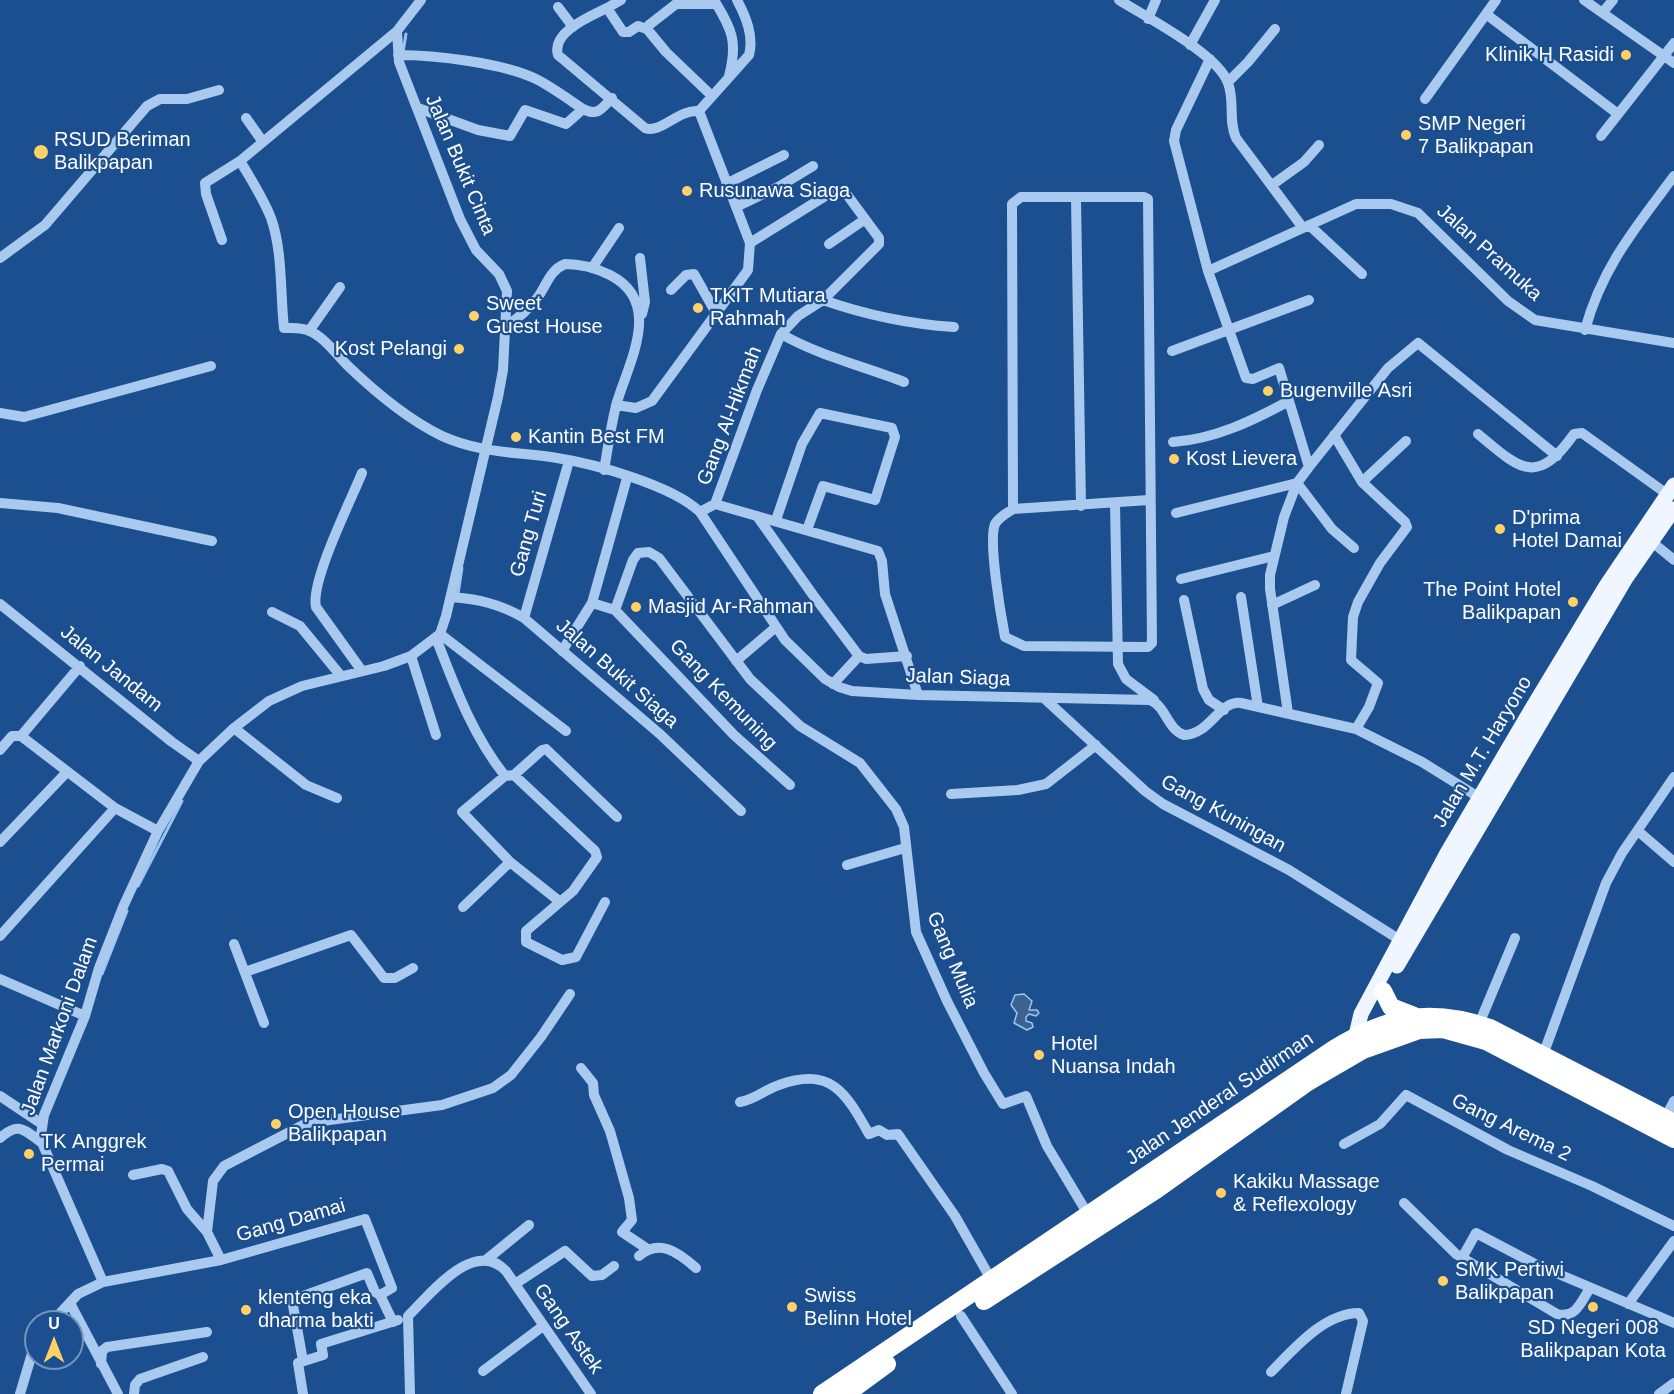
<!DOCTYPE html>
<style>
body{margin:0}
#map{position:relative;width:1674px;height:1394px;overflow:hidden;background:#1b4f8f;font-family:Arial,sans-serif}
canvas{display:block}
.north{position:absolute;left:24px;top:1310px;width:60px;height:60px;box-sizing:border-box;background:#1b4f8f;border:2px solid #7695bc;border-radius:50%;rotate:0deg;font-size:16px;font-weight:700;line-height:24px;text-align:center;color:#fff}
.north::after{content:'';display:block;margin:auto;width:21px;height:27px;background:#ffd166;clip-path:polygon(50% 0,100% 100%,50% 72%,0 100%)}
</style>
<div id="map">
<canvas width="1674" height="1394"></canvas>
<div class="north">U</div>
</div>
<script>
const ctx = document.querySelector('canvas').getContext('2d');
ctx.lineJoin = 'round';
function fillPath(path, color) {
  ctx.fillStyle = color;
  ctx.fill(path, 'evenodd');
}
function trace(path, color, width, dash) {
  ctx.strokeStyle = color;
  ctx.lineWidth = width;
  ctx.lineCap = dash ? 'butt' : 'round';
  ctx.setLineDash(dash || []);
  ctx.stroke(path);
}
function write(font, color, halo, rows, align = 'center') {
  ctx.font = font + ' Arial,sans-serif';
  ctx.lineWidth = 4.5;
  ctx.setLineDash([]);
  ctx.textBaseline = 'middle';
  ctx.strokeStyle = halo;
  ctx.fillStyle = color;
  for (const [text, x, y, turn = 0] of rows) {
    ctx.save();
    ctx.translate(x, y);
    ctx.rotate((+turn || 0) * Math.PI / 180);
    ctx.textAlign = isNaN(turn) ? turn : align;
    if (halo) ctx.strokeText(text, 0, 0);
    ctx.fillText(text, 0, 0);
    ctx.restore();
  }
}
const water = new Path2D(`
 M 1024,994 L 1032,1001 L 1029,1010 L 1037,1010 L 1039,1013 L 1036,1016 L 1029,1014 L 1026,1017 L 1026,1021 L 1032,1023 L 1033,1027 L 1027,1030 L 1014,1023 L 1017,1013 L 1011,1005 L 1015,995 Z`);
fillPath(water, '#3c6290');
trace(water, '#9cc4f0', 1.5);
trace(new Path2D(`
 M 403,52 L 406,34
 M 458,594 L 462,568
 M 138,886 L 182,801
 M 102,974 L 127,911`), '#9cc4f0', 3);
trace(new Path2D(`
 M 714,0 C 732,29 738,42 729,76
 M 1119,0 C 1146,17 1218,54 1228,83 C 1235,101 1228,120 1236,138 L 1303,228
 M 1584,0 L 1674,63
 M 558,7 L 573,27
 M 607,8 L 621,0
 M 1603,12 L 1613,0
 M 1486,14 L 1618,114
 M 1148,19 L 1156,0
 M 647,29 L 638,26 L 629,32 L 623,32 L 607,8 C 591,16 551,32 558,55 L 645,128 C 661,134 678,109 699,111 L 750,243
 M 1190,45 L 1215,0
 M 398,55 C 435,55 503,63 536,79 C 552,87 568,99 583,109
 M 1210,59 L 1176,130 L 1174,141 L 1208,271 L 1356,204 L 1391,204 L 1418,213 L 1508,301 L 1535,320 L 1674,343
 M 1228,82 L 1248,62 L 1275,29
 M 712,96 L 666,52 L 647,29 L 649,25 L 676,4 L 716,4
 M 1425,99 L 1496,0
 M 418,108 L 478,130 L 510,136 L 525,110 L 566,124 L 583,109 C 598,117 602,108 612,98
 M 699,111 L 749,55 C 754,36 746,17 737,0
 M 246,118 L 263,142
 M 1601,136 L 1674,43
 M 240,161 C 251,179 263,198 271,218 C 283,252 280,293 284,328 C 291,328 300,327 307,330 C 324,336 335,353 347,365 C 375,392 407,419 442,436 C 479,453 518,452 557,458 C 596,464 673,486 700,512 L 785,640 L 825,679 L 839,687 L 852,691 L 918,695 L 1150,700 C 1166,706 1167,729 1184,735 C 1210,735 1219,700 1241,703 L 1356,729 L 1422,762 L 1480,798
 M 726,184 L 784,155
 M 1272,185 L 1304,162 L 1319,145
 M 1076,198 L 1081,506
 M 736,207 L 780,186 L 813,166
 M 1309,225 L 1362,274
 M 222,240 L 206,194 L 205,183 L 240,161 L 397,31
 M 829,244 L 864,220
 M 0,258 L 45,225 L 147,106 L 160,99 L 187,99 L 219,90
 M 640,258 L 645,302 L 642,314
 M 592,268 L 619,228
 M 1208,271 L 1246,378 L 1253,379 L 1279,368 L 1309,467
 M 671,290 L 686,275 L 694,274 L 716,313
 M 823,300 C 866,315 908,324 954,327
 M 506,326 C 519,318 529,309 538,297 C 547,284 550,270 565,264 C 581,264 596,268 610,275 C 663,302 630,360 617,402 C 611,424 608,448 604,470
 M 1585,330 C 1602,267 1636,227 1674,176
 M 309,331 L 340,287
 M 781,334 C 820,356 863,366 904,382
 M 1172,351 L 1309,300
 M 616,405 L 636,408 L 652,401 L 748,270 L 750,243 L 835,190 L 845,192 L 879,238 L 879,244 L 823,300 L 798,316 L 781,334 L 757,390 L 715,504
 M 0,413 L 24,417 L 211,366
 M 1478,434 C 1519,468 1536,488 1574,434 L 1582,433 L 1667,494
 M 1334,435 L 1362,482 L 1405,522 L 1407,527 L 1380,563 L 1358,602 L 1353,617 L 1351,660 L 1378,683 L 1369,707 L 1356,729
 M 1173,442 C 1215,439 1252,421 1289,401
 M 362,473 C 351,500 310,582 316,607 L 362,671
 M 1362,482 L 1406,441
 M 0,503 L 58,508 L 212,541
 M 1115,503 L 1118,664 L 1126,679 L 1154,700
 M 1013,509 L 1012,204 L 1021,197 L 1144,197 L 1148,199 L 1152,643 L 1148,647 L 1024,646 L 1005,637 C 1001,616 988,541 995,524 C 999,517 1007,513 1013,509 L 1149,500
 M 700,512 L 715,504 L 878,551 L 882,561 L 885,594 L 918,695
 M 1176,513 L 1297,483 L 1332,529 L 1354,548
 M 757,516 L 813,595 L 859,656 L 866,659 L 907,656
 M 776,520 L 802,444 L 820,413 L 892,428 L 895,437 L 875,500 L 823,486 L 807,530
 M 1652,542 L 1674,560
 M 1181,579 L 1274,556
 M 451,597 C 478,599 500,604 524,618 L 661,735 L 741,811
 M 1241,597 L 1258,707
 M 1184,600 L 1203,689 L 1209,700 L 1224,710
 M 592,603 L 615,610 L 734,735 L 790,785
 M 0,604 L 172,742 L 199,761
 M 1272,605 L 1315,585
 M 615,610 L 633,560 L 638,553 L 649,552 L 659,558 L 750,679 L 800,726 L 860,763 L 896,809 L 904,827 L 916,932 L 947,1001 L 984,1073 L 1003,1104 L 1026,1096 L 1047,1146 L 1089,1216
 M 272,612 L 300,626 L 341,676
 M 524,618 L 569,461
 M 440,634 L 566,731
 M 436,638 C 455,687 472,734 505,776 L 514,775 L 595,851 L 597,857 L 573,891 L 526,931 L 526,942 L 562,960 L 576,957 L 605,902
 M 562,651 L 592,603 L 627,478
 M 411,656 L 436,735
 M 736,661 L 776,627
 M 833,684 L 859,656
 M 1045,699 L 1145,791 L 1163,804 L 1289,870 L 1400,940
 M 1288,713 L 1270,589 L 1270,575 L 1284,517 L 1297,483 L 1309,467 L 1388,368 L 1418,343 L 1557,456
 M 234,728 L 306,785 L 337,798
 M 21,736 L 115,808 L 158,831
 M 0,750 L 12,736 L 21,736 L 80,666
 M 514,775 L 542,750 L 546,749 L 617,817
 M 505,776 L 462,812 L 510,862 L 559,901
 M 951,794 L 1018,790 L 1046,784 L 1096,745
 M 1638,831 L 1674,862
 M 0,842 L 66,773
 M 847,865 L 905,848
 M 463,907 L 510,862
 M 0,936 L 115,808
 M 234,944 L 264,1023
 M 245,972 L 351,935 L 384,978 L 395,978 L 413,968
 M 0,979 L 85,1016
 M 1479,1024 L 1515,938
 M 1543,1055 L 1606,883 L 1622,853 L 1674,777
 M 581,1068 L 593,1083 L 594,1095 L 610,1131 L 629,1198 L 632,1220 L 622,1232 L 646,1248
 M 0,1096 L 42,1124
 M 740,1102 C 756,1099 764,1090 779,1085 C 831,1066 846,1093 869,1134 L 879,1130 L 887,1135 L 898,1134 L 955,1216 L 992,1281
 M 1665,1118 L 1674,1101
 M 0,1138 C 19,1121 24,1130 42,1143
 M 1344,1144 L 1380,1124 L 1406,1095 L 1508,1150 L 1592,1186 L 1674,1226
 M 133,1175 L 162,1169 L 168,1171 L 187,1209 L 207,1232
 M 1404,1203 L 1456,1254 L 1557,1314 C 1576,1319 1581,1302 1590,1288
 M 639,1256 C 659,1239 677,1251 696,1268
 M 1462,1258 L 1476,1233 L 1535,1264 L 1674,1323
 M 221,1260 L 207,1232 L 213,1181 L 224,1166 L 307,1123 L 442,1105 L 493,1088 L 511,1075 L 541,1037 L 570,994
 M 486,1260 L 529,1225
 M 103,1282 L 43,1145 L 41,1135 L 44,1115 L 85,1016 L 99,968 L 123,907 L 158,831 L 199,761 L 234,728 L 269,701 L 302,686 L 384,666 L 411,656 L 440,634 L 446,616 L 498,397 L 503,370 L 507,291 L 499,274 L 476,250 L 460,219 L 399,62 L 397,31 L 421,0
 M 515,1284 L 565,1251 L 592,1276 L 602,1275 L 614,1266
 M 70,1303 L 118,1394
 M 1628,1304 L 1674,1241
 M 961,1316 L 1012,1394
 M 52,1322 L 78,1294 L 103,1282 L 221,1260 L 365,1219 L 392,1288 L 380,1295 L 393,1322
 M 303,1361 L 292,1300 L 367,1273 L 375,1292 L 380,1295
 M 101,1364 L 102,1351 L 107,1347 L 207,1332
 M 483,1371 L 543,1326
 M 1271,1372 C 1294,1349 1324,1313 1359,1313 L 1363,1321 L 1346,1394
 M 20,1394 L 36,1340
 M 134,1394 L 135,1385 L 140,1379 L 203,1357
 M 303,1394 L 298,1363 L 323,1355 L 321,1344 L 398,1320
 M 410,1394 L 408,1316 C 430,1295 474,1237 506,1271 L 591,1394
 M 1659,1394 L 1674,1383`), '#a9c9ee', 10);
trace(new Path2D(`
 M 1397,966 L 1626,578 L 1674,509
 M 1361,1045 L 1356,1035 L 1361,1014 L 1447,853 L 1531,710 L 1606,586 L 1674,485`), '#f0f6ff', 15);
trace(new Path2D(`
 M 1383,991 L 1391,1007 L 1414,1016
 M 984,1301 L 1156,1190 L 1308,1082 L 1363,1050 L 1419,1030 L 1443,1029 L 1486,1041 L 1674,1139
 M 822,1394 L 1334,1049 C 1388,1016 1430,1007 1490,1028 L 1674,1123
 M 846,1394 L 887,1364`), '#fff', 18);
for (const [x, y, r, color] of [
 [1626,55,6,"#ffd166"],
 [1406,135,6,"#ffd166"],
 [41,152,8,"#ffd166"],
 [687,191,6,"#ffd166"],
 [698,308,6,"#ffd166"],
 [474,316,6,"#ffd166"],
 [459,349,6,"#ffd166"],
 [1268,391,6,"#ffd166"],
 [516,437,6,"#ffd166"],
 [1174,459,6,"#ffd166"],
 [1500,529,6,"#ffd166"],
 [1573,602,6,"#ffd166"],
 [636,607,6,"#ffd166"],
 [1039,1055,6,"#ffd166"],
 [276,1124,6,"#ffd166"],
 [29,1154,6,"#ffd166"],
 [1221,1193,6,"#ffd166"],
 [1443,1281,6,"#ffd166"],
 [792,1307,6,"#ffd166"],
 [1593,1307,6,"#ffd166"],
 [246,1310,6,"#ffd166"]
]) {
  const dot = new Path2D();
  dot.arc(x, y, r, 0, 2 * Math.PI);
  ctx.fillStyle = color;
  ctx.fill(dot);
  trace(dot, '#1b4f8f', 2);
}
write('20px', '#fff', '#1b4f8f', [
 ["Klinik H Rasidi",1614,55,"right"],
 ["SMP Negeri",1418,124],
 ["7 Balikpapan",1418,147],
 ["RSUD Beriman",54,140],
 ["Balikpapan",54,163],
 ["Rusunawa Siaga",699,191],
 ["TKIT Mutiara",710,296],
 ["Rahmah",710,319],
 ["Sweet",486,304],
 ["Guest House",486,327],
 ["Kost Pelangi",447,349,"right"],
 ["Bugenville Asri",1280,391],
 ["Kantin Best FM",528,437],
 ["Kost Lievera",1186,459],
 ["D'prima",1512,518],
 ["Hotel Damai",1512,541],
 ["The Point Hotel",1561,590,"right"],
 ["Balikpapan",1561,613,"right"],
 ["Masjid Ar-Rahman",648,607],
 ["Hotel",1051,1044],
 ["Nuansa Indah",1051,1067],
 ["Open House",288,1112],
 ["Balikpapan",288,1135],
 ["TK Anggrek",41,1142],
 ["Permai",41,1165],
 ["Kakiku Massage",1233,1182],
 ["& Reflexology",1233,1205],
 ["SMK Pertiwi",1455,1270],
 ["Balikpapan",1455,1293],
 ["Swiss",804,1296],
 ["Belinn Hotel",804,1319],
 ["klenteng eka",258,1298],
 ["dharma bakti",258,1321],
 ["SD Negeri 008",1593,1328,"center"],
 ["Balikpapan Kota",1593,1351,"center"]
], 'left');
write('20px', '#fff', '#1b4f8f', [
 ["Jalan Bukit Cinta",460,165,67],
 ["Jalan Pramuka",1489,253,42],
 ["Gang Al-Hikmah",730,416,-69],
 ["Gang Turi",529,534,-74],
 ["Jalan Jandam",111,669,39],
 ["Jalan Bukit Siaga",617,674,41],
 ["Jalan Siaga",958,678,2],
 ["Gang Kemuning",723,695,46],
 ["Jalan M.T. Haryono",1483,752,-59],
 ["Gang Kuningan",1223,814,29],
 ["Gang Mulia",952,960,67],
 ["Jalan Markoni Dalam",60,1026,-70],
 ["Jalan Jenderal Sudirman",1220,1099,-34],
 ["Gang Arema 2",1511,1128,26],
 ["Gang Damai",291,1221,-16],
 ["Gang Astek",568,1329,55]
]);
</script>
